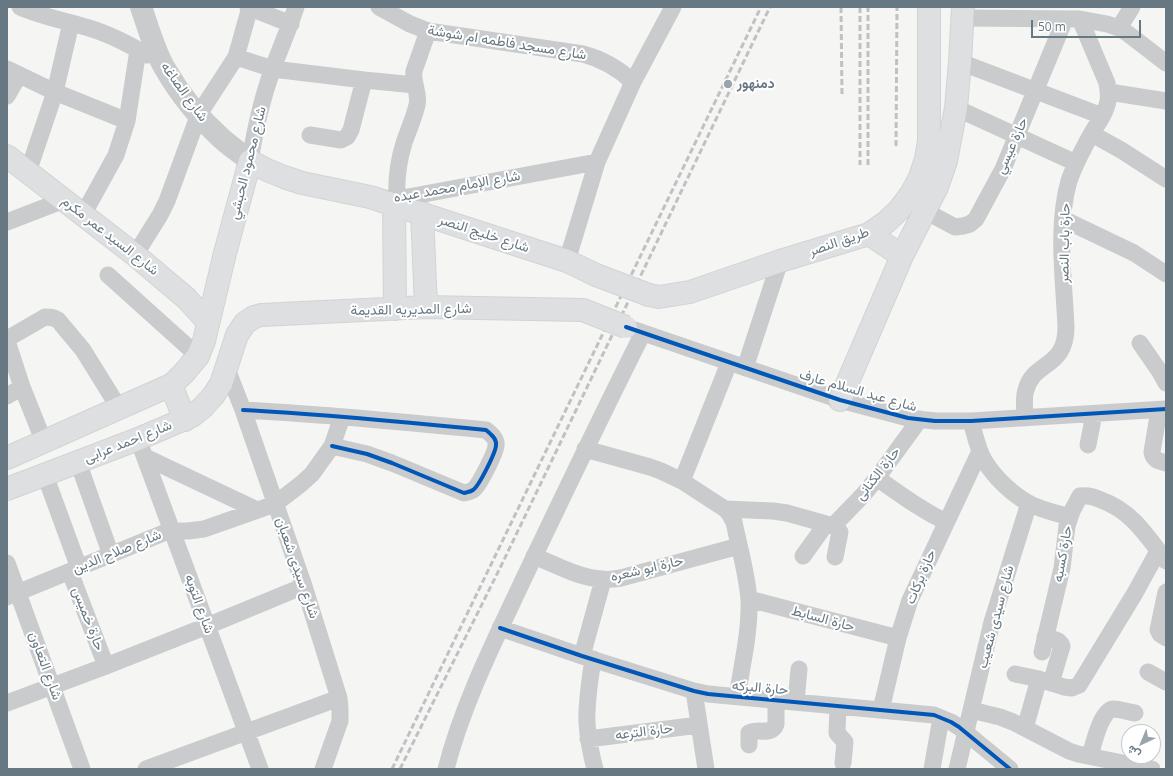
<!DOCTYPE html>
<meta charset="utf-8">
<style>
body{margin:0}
#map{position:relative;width:1173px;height:776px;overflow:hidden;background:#f5f5f4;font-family:"Open Sans",Vazirmatn,sans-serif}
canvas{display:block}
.frame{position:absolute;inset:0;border:8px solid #677883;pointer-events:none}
.north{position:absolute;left:1121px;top:724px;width:40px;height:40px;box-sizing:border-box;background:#fff;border:1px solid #c2c9cd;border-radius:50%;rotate:224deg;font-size:11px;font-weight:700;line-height:16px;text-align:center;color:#677883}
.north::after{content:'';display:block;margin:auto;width:14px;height:18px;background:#99a4ab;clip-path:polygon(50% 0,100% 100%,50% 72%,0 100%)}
.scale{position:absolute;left:1031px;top:20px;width:110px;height:18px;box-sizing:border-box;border:2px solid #677883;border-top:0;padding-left:5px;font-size:12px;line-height:14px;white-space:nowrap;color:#677883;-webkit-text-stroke:3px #fff;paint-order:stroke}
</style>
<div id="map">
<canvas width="1173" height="776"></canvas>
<div class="frame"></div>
<div class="north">ش</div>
<div class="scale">50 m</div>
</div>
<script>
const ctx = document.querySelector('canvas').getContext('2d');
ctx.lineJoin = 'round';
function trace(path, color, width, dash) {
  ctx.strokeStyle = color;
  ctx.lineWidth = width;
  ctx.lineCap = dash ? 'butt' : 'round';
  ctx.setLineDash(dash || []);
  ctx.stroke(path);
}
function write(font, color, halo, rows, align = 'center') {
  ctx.font = font + ' "Open Sans",Vazirmatn,sans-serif';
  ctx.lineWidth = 4;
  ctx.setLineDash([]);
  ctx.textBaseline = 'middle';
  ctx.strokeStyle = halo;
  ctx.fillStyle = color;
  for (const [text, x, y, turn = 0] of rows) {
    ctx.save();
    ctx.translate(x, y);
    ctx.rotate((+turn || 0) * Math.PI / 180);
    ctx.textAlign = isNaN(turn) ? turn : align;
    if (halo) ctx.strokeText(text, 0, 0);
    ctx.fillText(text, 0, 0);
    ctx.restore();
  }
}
const secondary = new Path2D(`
 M 7,156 L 135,255 L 186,298 L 208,322
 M 394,205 L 395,309
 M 422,213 L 426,307
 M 869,234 L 902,256
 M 649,295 L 659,297 L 690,292 L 780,261 L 869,234 L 885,223 L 899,210 L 911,194 L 920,177 L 926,159 L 929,140 L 929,7
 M 171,385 L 185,420
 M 840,400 L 902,256 L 937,187 L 946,161 L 956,108 L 960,62 L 963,7
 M 7,458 L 171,385 L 183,374 L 198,356 L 204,341 L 225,253 L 250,161 L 267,170 L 284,177 L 302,183 L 370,197 L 567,261 L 596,275
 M 7,489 L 138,439 L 192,416 L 203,407 L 213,396 L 221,384 L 237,335 L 245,323 L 254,317 L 261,315 L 426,307 L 583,310`);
trace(secondary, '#d2d3d4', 24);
trace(new Path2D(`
 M 20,7 C 40,16 62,20 82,26 C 105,32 127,43 147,55
 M 248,7 L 291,24
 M 379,7 L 410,24 L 428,31 L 583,54 C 602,59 618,68 633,82
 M 963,18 L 1080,19 L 1107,24 L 1119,28 L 1127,33 L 1166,63
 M 1119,28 L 1132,7
 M 236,57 L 273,69 L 364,80 L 415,85
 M 960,62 L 1102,116
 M 7,69 L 55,92 L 127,121
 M 1109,92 L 1166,101
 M 7,96 L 19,75
 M 956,108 L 1076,163
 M 1092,134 L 1121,150 L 1166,179
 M 310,135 L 341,140 L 347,137 L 351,130 L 364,80
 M 250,161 C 255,129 262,98 273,68 C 281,47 289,28 296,7
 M 28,172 L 55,92 L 71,23
 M 385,199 L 408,197 L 597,162
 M 397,199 C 396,180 398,162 404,143 C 408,131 414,118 417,105 C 420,93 412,83 414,71 L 428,31
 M 925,211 L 955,227 L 963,226 L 970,224 L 976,219 L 990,193 L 1003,169 L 1065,19
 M 83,215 L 116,155 L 127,121 L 138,50
 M 1063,219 L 1134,253 L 1166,274
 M 7,222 L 64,200
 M 135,255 L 160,215 L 167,201 L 199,114 L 236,57 L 250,7
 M 567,261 L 597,162 L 633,82 L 673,7
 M 108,275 L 198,356
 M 626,327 L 840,400 L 908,418 L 935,421 L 971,421 L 1166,409
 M 7,339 L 45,317 C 50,317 53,317 58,320 L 83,350 L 119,408
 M 7,341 L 22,387 L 44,442
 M 1140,343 L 1160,372 L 1166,383
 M 745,368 L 780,261
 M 227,369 L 243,410 L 304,586 L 339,698 L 340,708 L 340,721 L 323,769
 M 7,396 L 22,387
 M 243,410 C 324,414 405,422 486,430 C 491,434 497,439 496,445 C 496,452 479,486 473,490 C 470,492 467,492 464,493 L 392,463 L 367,454 L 332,446
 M 1159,410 L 1152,452 C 1153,460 1159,461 1166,463
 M 1025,418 C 1025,409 1023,398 1026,390 C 1033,361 1066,369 1066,327 C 1064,280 1056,226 1069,181 C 1075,163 1084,147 1093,131 C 1099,122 1106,112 1108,101 C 1109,95 1108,89 1107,83 L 1080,19
 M 971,421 C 975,434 977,448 984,460 C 994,477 1011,493 1028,503 C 1041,510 1056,513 1070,517
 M 138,439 L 260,769
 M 1088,445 L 1094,414
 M 585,449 L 650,467 L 661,471 L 682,481 L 725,509 L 729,513 L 734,522 C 739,547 747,573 749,600 C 750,632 742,665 737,697
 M 145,457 L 257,510
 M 78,462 L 111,555
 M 45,475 L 79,568
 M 877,478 C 901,495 920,509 946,522
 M 682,481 L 729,363
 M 725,509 L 773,511 L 787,513 L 833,526 L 837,528 L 840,532 L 835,557
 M 833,526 L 863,495 L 877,478 L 920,419
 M 534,556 C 556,565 579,578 602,579 C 608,580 615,579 621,578 L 739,546
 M 803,556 L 826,524
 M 7,563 L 82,769
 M 70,572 L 106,666
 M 1166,592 L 1158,630 L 1160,634 L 1166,638
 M 7,597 L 166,532 L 172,531 L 188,531 L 204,529 L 275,504 L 301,484 L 312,474 L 332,446 L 342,417
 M 749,599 L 898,638
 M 500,628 L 582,656 L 694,691 L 708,694 L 934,715 L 951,722 L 959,727 L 1010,769
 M 1045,637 C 1052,639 1059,639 1062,646 L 1051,683
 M 1042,652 L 1062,568 L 1067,526 L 1072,511 L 1080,496 C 1087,495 1095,497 1101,500 C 1132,511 1147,536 1166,561
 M 582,656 L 603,580
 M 593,659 C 590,680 586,702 587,723 C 588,739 591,754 595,769
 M 1148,672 L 1166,682
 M 1015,674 L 1039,679 L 1064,687 L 1072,688 L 1079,685 L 1135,593 L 1158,551
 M 694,691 L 706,769
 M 796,702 L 799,669
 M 7,703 L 106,666 L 207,626 L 304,586
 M 838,706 L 837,733 L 845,742 L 843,763
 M 881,710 L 898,638 L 910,600 L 980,451
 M 971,710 L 1000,717 L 1013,722 L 1069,751 L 1078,754 L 1152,769
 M 1025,728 L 1039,679
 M 588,739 L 699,725
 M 749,745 L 749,733 C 758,728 772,736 776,724 L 776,701
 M 1090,756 C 1093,746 1101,710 1113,709 C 1120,709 1128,712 1135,713
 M 146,769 L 339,698
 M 446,769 C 463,703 495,640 524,578 C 563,496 602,414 643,333
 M 932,769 L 941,718
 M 957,769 L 992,622 L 1029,503`), '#cacbcc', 17);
trace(new Path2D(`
 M 141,7 C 148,27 154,49 164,67 C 179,93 199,118 221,138 C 230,146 240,153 250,161`), '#cacbcc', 22);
trace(secondary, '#dedfe0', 22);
trace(new Path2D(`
 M 841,7 L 842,95
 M 860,7 L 860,165
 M 896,146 L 897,7
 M 868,165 L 868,7
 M 392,769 L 761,7
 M 400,769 L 501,566 L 770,7`), '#bfc1c2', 3, [6, 3]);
const secondaryBridge = new Path2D(`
 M 596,275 L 649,295
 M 583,310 L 626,327`);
trace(secondaryBridge, '#d2d3d4', 24, []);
trace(secondaryBridge, '#dedfe0', 22);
trace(new Path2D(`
 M 626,327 L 840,400 L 908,418 L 935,421 L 971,421 L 1166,409
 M 243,410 C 324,414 405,422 486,430 C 491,434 497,439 496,445 C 496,452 479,486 473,490 C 470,492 467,492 464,493 L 392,463 L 367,454 L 332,446
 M 500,628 L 582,656 L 694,691 L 708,694 L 934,715 L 951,722 L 959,727 L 1010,769`), '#0057b8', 4);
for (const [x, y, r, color] of [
 [728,84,5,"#99a4ab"]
]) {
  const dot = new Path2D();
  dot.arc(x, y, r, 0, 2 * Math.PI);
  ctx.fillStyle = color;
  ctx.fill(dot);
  trace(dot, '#fff', 1.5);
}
write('14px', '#677883', '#fff', [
 ["شارع مسجد فاطمه ام شوشة",507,43,9],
 ["شارع الصاغه",184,92,54],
 ["حارة عيسي",1012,146,-66],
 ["شارع محمود الحبشي",248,163,-76],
 ["شارع الإمام محمد عبده",457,187,-10],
 ["شارع خليج النصر",484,234,18],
 ["شارع السيد عمر مكرم",110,236,38],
 ["طريق النصر",839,242,-19],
 ["حارة باب النصر",1065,243,-89],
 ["شارع المديريه القديمة",411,310,-1],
 ["شارع عبد السلام عارف",858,391,16],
 ["شارع احمد عرابى",128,442,-22],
 ["حارة الكنانى",878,474,-52],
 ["شارع صلاح الدين",117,552,-22],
 ["حارة كسبه",1063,554,-80],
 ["شارع سيدى شعبان",297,568,71],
 ["حارة ابو شعره",647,569,-13],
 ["حارة بركات",921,577,-67],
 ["شارع التوبه",199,604,70],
 ["شارع سيدى شعيب",996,617,-75],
 ["حارة خميس",88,619,69],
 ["حارة السابط",823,619,15],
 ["شارع التعاون",45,666,70],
 ["حارة البركه",760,688,5],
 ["حارة الترعه",644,732,-7]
]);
write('bold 14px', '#677883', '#fff', [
 ["دمنهور",737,84]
], 'left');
</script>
